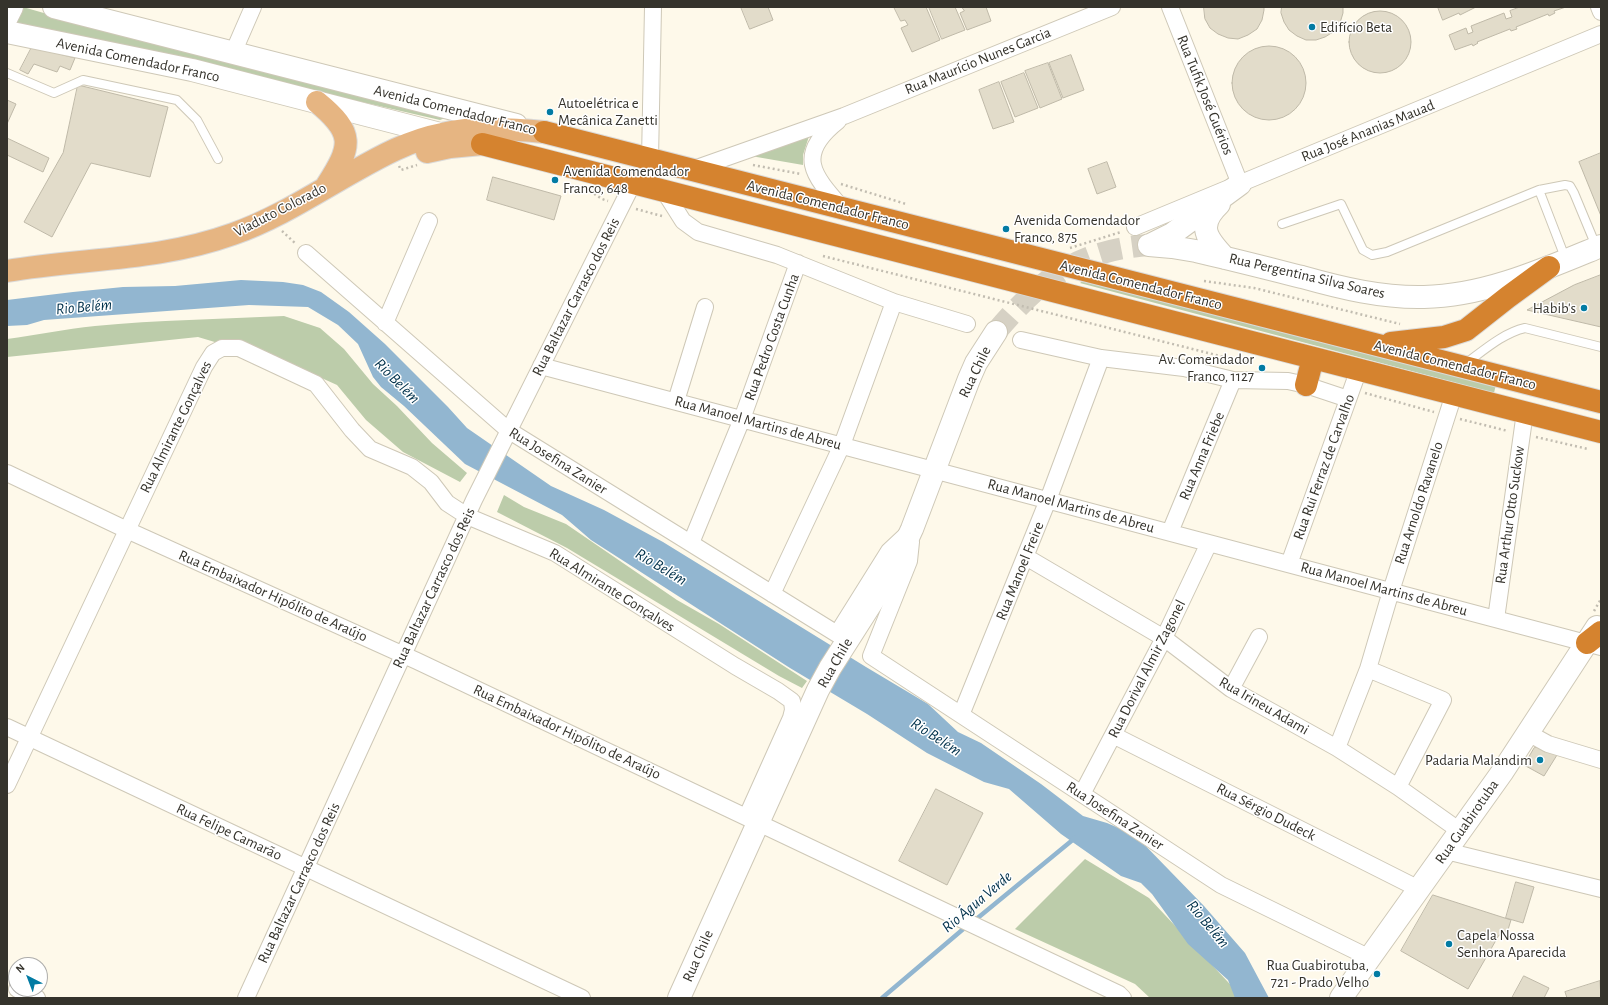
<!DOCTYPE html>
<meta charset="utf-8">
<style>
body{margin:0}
#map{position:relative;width:1608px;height:1005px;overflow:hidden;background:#fef9ea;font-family:"Alegreya Sans",sans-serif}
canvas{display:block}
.frame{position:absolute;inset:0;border:8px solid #35332c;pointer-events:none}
.north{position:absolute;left:8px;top:957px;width:40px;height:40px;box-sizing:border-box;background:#fff;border:1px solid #aeadab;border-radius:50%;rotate:318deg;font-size:11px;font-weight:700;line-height:16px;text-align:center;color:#35332c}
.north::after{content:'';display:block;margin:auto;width:14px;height:18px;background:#027ba3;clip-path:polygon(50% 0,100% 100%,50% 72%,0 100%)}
</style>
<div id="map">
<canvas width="1608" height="1005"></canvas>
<div class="frame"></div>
<div class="north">N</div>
</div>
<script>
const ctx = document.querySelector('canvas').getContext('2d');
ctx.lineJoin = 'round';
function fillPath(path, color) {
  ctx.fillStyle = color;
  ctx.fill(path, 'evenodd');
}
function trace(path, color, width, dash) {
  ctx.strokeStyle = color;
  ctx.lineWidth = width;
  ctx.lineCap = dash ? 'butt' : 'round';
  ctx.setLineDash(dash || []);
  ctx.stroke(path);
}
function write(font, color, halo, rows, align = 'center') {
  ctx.font = font + ' "Alegreya Sans",sans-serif';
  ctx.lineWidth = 3;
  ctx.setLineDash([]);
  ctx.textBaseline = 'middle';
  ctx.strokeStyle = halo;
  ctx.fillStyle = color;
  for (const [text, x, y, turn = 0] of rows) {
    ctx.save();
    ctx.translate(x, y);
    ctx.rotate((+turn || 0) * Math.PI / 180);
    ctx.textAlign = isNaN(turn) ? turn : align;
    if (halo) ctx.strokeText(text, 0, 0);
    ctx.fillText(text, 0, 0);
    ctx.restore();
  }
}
fillPath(new Path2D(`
 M 23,7 L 61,18 L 455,114 L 440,120 L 14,22 Z
 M 811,130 L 803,155 L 803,165 L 751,156 Z
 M 1091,274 L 1497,380 L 1494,393 L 1080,283 Z
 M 284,316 L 320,328 L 344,349 L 373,384 L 397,406 L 432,443 L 467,473 L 460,482 L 403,452 L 366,420 L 337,385 L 295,366 L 198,337 L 7,357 L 7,339 C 36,335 65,329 95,326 C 157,320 221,319 284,316 Z
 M 504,495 L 524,507 L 566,524 L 677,600 L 719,624 L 807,681 L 802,688 L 779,676 L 567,548 L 497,512 Z
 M 1085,859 L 1149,898 L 1243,998 L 1150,998 L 1135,984 L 1015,929 Z`), '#bcccaa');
fillPath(new Path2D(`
 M 241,280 L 283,282 L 303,285 L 321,292 L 349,312 L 385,344 L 448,407 L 467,428 L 551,486 L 604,510 L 663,542 L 866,667 L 928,704 L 958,732 L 981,743 L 1041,784 L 1083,816 L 1107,823 L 1135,835 L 1204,906 L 1245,953 L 1269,998 L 1235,998 L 1228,980 L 1188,944 L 1152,894 L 1141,883 L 1121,876 L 1061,834 L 1009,789 L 984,782 L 927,753 L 867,714 L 790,668 L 591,540 L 562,515 L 465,464 L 404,406 L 381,387 L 373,377 L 358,344 L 338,325 L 308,307 L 249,305 L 44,320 L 27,325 L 7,326 L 7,300 L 73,292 L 123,287 L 175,286 Z`), '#92b6d0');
trace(new Path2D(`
 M 974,921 L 1075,838
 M 882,998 L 968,925`), '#92b6d0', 4.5);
const building = new Path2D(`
 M 741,7 L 768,7 L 773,20 L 750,29 Z
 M 894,7 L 926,7 L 940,40 L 912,52 L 901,28 L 908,25 L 905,20 L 901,21 Z
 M 929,7 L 955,7 L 965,30 L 942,39 Z
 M 962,7 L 986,7 L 991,21 L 967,30 L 960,13 L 964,11 Z
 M 1204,7 L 1264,7 L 1264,10 L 1262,20 L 1257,29 L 1248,35 L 1238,39 L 1228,38 L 1218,34 L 1210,28 L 1205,19 Z
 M 1282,7 L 1343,7 L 1343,13 L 1340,23 L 1333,32 L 1325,37 L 1316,40 L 1306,40 L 1297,36 L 1289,30 L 1284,22 L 1281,13 Z
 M 1438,7 L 1476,7 L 1460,15 L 1459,13 L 1443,20 Z
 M 1520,7 L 1566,7 L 1554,11 L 1555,13 L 1549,16 L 1548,14 L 1516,27 L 1517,29 L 1511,31 L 1510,29 L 1477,42 L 1478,43 L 1473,46 L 1472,44 L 1455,50 L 1449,35 L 1466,28 L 1468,34 L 1473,32 L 1471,26 L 1504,13 L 1506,19 L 1512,17 L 1510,11 Z
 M1349 42a31 31 0 1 1 62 0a31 31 0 1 1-62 0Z
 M1232 83a37 37 0 1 1 74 0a37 37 0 1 1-74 0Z
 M 32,47 L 75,58 L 70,70 L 60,66 L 57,72 L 34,64 L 28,74 L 20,70 Z
 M 1071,55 L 1084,90 L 1063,98 L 1049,63 Z
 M 1048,63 L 1062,99 L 1040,108 L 1025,71 Z
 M 1024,73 L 1038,108 L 1015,117 L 1001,82 Z
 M 999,82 L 1014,122 L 993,129 L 979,90 Z
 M 78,85 L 168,107 L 150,177 L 91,163 L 52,237 L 24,222 L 63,153 Z
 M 7,100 L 16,104 L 7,124 Z
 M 7,138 L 49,158 L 43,172 L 7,155 Z
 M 1601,153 L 1601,216 L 1579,162 Z
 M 1107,162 L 1116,187 L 1097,194 L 1088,169 Z
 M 493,177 L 561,196 L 554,220 L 487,200 Z
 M 1601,275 L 1601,327 L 1527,310 L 1574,285 Z
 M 1538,747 L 1557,755 L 1544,776 L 1524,765 L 1534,748 Z
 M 936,789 L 983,813 L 947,885 L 899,861 Z
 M 1516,882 L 1534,887 L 1523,923 L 1506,918 Z
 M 1433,895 L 1511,920 L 1506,936 L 1499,935 L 1468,989 L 1401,951 Z
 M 1524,976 L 1549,988 L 1544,998 L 1512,998 Z
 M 1600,981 L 1601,998 L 1567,998 L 1565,992 Z`);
fillPath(building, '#e2dcca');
trace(building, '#bfb9a8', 1);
trace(new Path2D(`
 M 996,332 C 1041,279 1078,250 1149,245`), '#d6d1c4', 22, [22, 11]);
const lane = new Path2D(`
 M 7,73 L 54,93 L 83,80 L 177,100 L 197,120 L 218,159
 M 1539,190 L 1566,260
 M 1282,224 L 1341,204 L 1363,250 L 1372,255 L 1387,252 L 1539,190 L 1565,185 L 1570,186 L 1574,193 L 1596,246
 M 1465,364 C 1483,351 1503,333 1525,328 L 1601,347`);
const street = new Path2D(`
 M 1170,7 L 1240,184
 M 1599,7 L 1601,12
 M 233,53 L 253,7
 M 838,121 C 795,155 813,175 842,208
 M 650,159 L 653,7
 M 691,170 L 844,116 L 1112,7
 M 664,191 L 683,221 L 698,232 L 777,255 L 894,302 L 967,324
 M 1135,227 L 1601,34
 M 306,253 L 508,430 L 837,634 L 889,551 L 905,536
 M 385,323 L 429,221
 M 1021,340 L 1101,358 L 1184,368 L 1233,380 L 1288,381 L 1306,385 L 1348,399
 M 541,366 L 1601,647
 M 676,401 L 705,307
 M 7,473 L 127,530 L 417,661 L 1119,994 L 1123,998
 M 1170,532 L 1233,380
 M 911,542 L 909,561 L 871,656 L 1221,885 L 1370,958
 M 691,543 L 742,419 L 798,263
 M 1026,557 L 1164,638 L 1231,689 L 1337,748 L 1398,787 L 1460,831
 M 1289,564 L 1359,369
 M 772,594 L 842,445 L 894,302
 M 1496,619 L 1525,412
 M 1368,669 L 1443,700 L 1398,787
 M 1231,689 L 1259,637
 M 961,715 L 1048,500 L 1101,358
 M 7,727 L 582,998
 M 1528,733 L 1548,744 L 1601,760
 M 1113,735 L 1419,889
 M 1337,748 L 1368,669 L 1391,591 L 1454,394
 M 7,785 L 204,367 L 213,353 L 222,348 L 239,348 L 316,384 L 352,430 L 370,449 L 412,467 L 431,482 L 447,503 L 467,516 L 555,553 L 735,666 L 778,691 L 792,701 L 793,710 L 791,718 L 747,816
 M 1082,794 L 1164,638 L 1209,543
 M 1446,851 L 1601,889
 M 17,989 L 37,998
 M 246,998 L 474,500 L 633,183`);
const secondary = new Path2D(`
 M 54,7 L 516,125
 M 7,17 L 12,7
 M 7,32 L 192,70 L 448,136
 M 1219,204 C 1196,226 1207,239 1225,258
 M 1149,245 L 1172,247 L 1196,251 C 1231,259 1266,268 1302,277 C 1341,288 1382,298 1424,297 C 1485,296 1545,269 1601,246
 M 1150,245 L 1172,234 L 1240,184
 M 679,998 L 818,690 L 830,668 L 888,577 L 900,555 L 912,529 L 969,379 L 976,363 L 996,332
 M 1341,998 L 1503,771 L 1597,627`);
const primary = new Path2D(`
 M 317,102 C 355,133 352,146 327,185
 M 427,152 L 450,147 L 482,144
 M 7,271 C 84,258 158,261 233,234 C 276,219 314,194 353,172 C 381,156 410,140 442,134 C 478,126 507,129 544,132`);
const highway = new Path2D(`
 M 544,132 L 1601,402
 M 482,144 L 1601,432
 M 1391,343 L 1444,337 L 1466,330 L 1508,297 L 1549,267
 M 1306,385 L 1313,358
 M 1587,643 L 1601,632`);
trace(lane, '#cec8b7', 10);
trace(street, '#cec8b7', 18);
trace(secondary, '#cec8b7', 24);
trace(primary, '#dbdad9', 24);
trace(highway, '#dbdad9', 24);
trace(new Path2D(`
 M 753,165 L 801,174
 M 399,166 L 401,170 L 417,165
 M 841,184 L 906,204
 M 590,191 L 602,199 L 608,201
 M 636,209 L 662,216
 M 282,231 L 296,244
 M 1070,248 L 1121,232
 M 823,256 L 1252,364
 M 1204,281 L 1254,288 L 1400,324
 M 1365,393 L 1434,412
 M 1460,419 L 1508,431
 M 1536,437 L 1588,449
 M 1594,611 L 1601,599`), '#c2bdb1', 2.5, [2, 3]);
trace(lane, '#fff', 8);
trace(street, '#fff', 16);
trace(secondary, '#fff', 22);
trace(primary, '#e6b582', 22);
trace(highway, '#d5832f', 22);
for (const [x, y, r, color] of [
 [1312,27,4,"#027ba3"],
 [550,112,4,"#027ba3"],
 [555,180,4,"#027ba3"],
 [1006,229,4,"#027ba3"],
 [1584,308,4,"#027ba3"],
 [1262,368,4,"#027ba3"],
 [1540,760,4,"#027ba3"],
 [1449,944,4,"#027ba3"],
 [1377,974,4,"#027ba3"]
]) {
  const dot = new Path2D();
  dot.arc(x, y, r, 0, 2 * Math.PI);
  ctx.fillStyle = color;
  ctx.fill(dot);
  trace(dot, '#fff', 1.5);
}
write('15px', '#35332c', '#fff', [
 ["Edifício Beta",1320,27],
 ["Autoelétrica e",558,103],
 ["Mecânica Zanetti",558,120],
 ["Avenida Comendador",563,171],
 ["Franco, 648",563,188],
 ["Avenida Comendador",1014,220],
 ["Franco, 875",1014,237],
 ["Habib's",1576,308,"right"],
 ["Av. Comendador",1254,359,"right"],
 ["Franco, 1127",1254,376,"right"],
 ["Padaria Malandim",1532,760,"right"],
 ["Capela Nossa",1457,935],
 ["Senhora Aparecida",1457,952],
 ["Rua Guabirotuba,",1369,965,"right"],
 ["721 - Prado Velho",1369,982,"right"]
], 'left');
write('15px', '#35332c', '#fff', [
 ["Avenida Comendador Franco",138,60,12],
 ["Rua Maurício Nunes Garcia",978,61,-22],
 ["Rua Tufik José Guérios",1205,95,68],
 ["Avenida Comendador Franco",455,110,14],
 ["Rua José Ananias Mauad",1368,131,-22],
 ["Avenida Comendador Franco",828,205,14],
 ["Viaduto Colorado",280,210,-27],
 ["Rua Pergentina Silva Soares",1307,276,13],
 ["Avenida Comendador Franco",1141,285,14],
 ["Rua Baltazar Carrasco dos Reis",576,297,-63],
 ["Rua Pedro Costa Cunha",772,337,-70],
 ["Avenida Comendador Franco",1455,365,14],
 ["Rua Chile",975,372,-64],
 ["Rua Manoel Martins de Abreu",758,423,15],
 ["Rua Almirante Gonçalves",176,427,-64],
 ["Rua Anna Friebe",1202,456,-67],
 ["Rua Josefina Zanier",558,461,32],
 ["Rua Rui Ferraz de Carvalho",1324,467,-70],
 ["Rua Arnoldo Ravanelo",1419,503,-72],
 ["Rua Manoel Martins de Abreu",1071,506,15],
 ["Rua Arthur Otto Suckow",1510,515,-82],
 ["Rua Manoel Freire",1020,571,-68],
 ["Rua Baltazar Carrasco dos Reis",434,588,-65],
 ["Rua Manoel Martins de Abreu",1384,589,15],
 ["Rua Almirante Gonçalves",612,590,32],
 ["Rua Embaixador Hipólito de Araújo",273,596,24],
 ["Rua Chile",835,663,-60],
 ["Rua Dorival Almir Zagonel",1147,669,-63],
 ["Rua Irineu Adami",1264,706,30],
 ["Rua Embaixador Hipólito de Araújo",567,732,25],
 ["Rua Sérgio Dudeck",1266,812,27],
 ["Rua Josefina Zanier",1115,816,33],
 ["Rua Guabirotuba",1467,822,-55],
 ["Rua Felipe Camarão",229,832,25],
 ["Rua Baltazar Carrasco dos Reis",299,883,-65],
 ["Rua Chile",698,956,-66]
]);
write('italic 16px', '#00314b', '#fff', [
 ["Rio Belém",84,307,-5],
 ["Rio Belém",397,381,45],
 ["Rio Belém",661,567,31],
 ["Rio Belém",936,737,33],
 ["Rio Água Verde",977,902,-40],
 ["Rio Belém",1208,924,50]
]);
</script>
